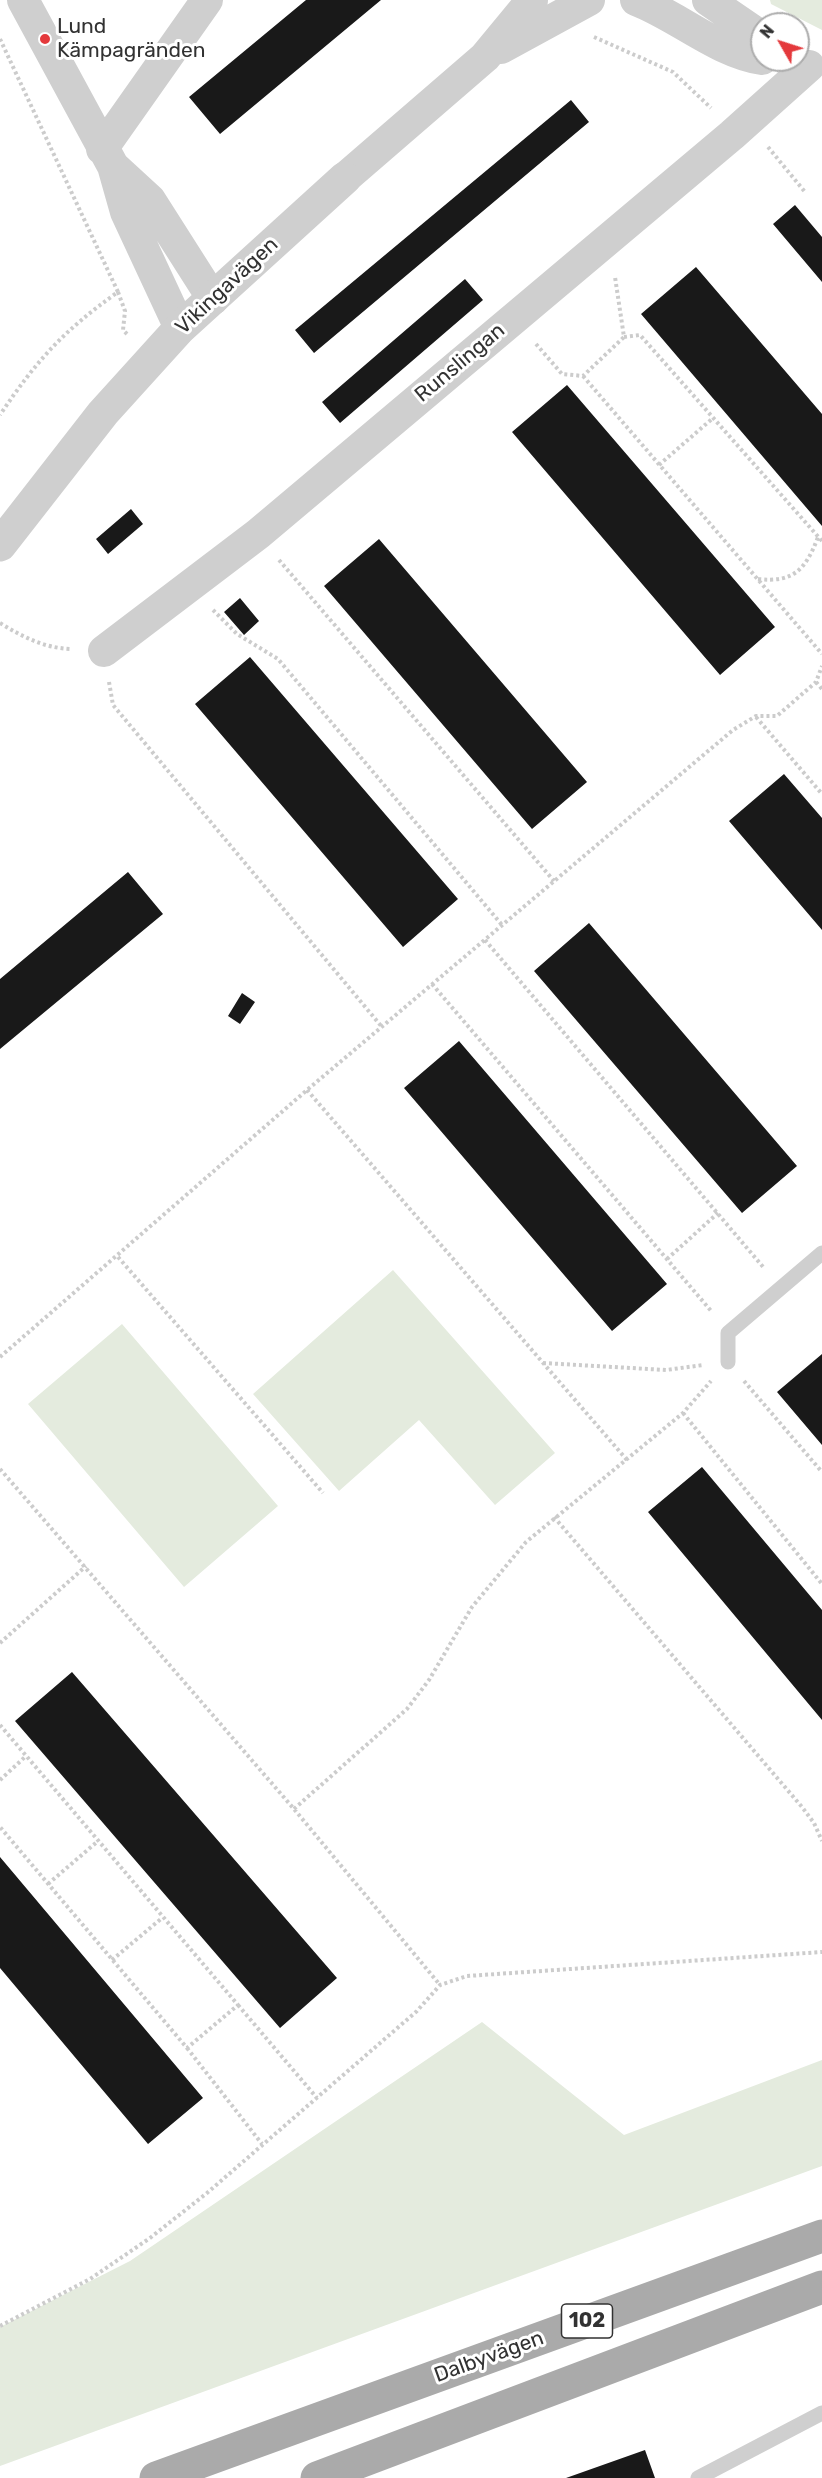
<!DOCTYPE html>
<meta charset="utf-8">
<style>
body{margin:0}
#map{position:relative;width:822px;height:2478px;overflow:hidden;background:#fff;font-family:Rubik,sans-serif}
canvas{display:block}
.north{position:absolute;left:750px;top:12px;width:60px;height:60px;box-sizing:border-box;background:#fff;border:2px solid #adadad;border-radius:50%;rotate:309deg;font-size:16px;font-weight:700;line-height:24px;text-align:center;color:#323232}
.north::after{content:'';display:block;margin:auto;width:21px;height:27px;background:#e4393c;clip-path:polygon(50% 0,100% 100%,50% 72%,0 100%)}
</style>
<div id="map">
<canvas width="822" height="2478"></canvas>
<div class="north">N</div>
</div>
<script>
const ctx = document.querySelector('canvas').getContext('2d');
ctx.lineJoin = 'round';
function fillPath(path, color) {
  ctx.fillStyle = color;
  ctx.fill(path, 'evenodd');
}
function trace(path, color, width, dash) {
  ctx.strokeStyle = color;
  ctx.lineWidth = width;
  ctx.lineCap = dash ? 'butt' : 'round';
  ctx.setLineDash(dash || []);
  ctx.stroke(path);
}
function write(font, color, halo, rows, align = 'center') {
  ctx.font = font + ' Rubik,sans-serif';
  ctx.lineWidth = 6;
  ctx.setLineDash([]);
  ctx.textBaseline = 'middle';
  ctx.strokeStyle = halo;
  ctx.fillStyle = color;
  for (const [text, x, y, turn = 0] of rows) {
    ctx.save();
    ctx.translate(x, y);
    ctx.rotate((+turn || 0) * Math.PI / 180);
    ctx.textAlign = isNaN(turn) ? turn : align;
    if (halo) ctx.strokeText(text, 0, 0);
    ctx.fillText(text, 0, 0);
    ctx.restore();
  }
}
fillPath(new Path2D(`
 M 770,0 L 822,0 L 822,30 L 771,4 Z
 M 393,1270 L 555,1453 L 495,1505 L 419,1420 L 339,1491 L 253,1394 Z
 M 122,1324 L 278,1506 L 184,1587 L 28,1404 Z
 M 482,2022 L 624,2135 L 822,2060 L 822,2166 L 0,2466 L 0,2327 L 130,2261 Z`), '#e4ebde');
fillPath(new Path2D(`
 M 306,0 L 381,0 L 220,134 L 189,97 Z
 M 571,100 L 589,122 L 314,353 L 295,330 Z
 M 795,205 L 822,237 L 822,282 L 773,224 Z
 M 696,267 L 822,414 L 822,526 L 641,314 Z
 M 465,279 L 483,300 L 340,423 L 322,402 Z
 M 567,385 L 775,627 L 720,675 L 512,432 Z
 M 131,509 L 143,524 L 108,554 L 96,539 Z
 M 379,539 L 587,782 L 532,829 L 324,586 Z
 M 240,598 L 259,621 L 244,635 L 224,612 Z
 M 250,657 L 458,899 L 403,947 L 195,704 Z
 M 784,774 L 822,818 L 822,930 L 729,821 Z
 M 128,872 L 163,914 L 0,1049 L 0,979 Z
 M 589,923 L 797,1166 L 742,1213 L 534,971 Z
 M 242,993 L 255,1002 L 240,1024 L 228,1016 Z
 M 459,1041 L 667,1284 L 612,1331 L 404,1088 Z
 M 822,1354 L 822,1445 L 777,1392 Z
 M 702,1467 L 822,1610 L 822,1720 L 648,1512 Z
 M 72,1672 L 337,1978 L 280,2028 L 15,1721 Z
 M 0,1857 L 203,2098 L 148,2144 L 0,1968 Z
 M 645,2450 L 655,2478 L 566,2478 Z`), '#191919');
trace(new Path2D(`
 M 594,37 L 673,72 L 711,108
 M 0,39 L 118,292 C 64,330 36,361 0,415
 M 768,147 L 805,192
 M 118,292 L 125,311 L 123,330 L 127,334
 M 624,337 L 640,335 L 822,541
 M 536,344 L 562,374 L 583,376 L 624,337 L 615,277
 M 583,376 L 822,654
 M 659,465 L 713,418
 M 279,560 L 554,881
 M 758,579 C 794,583 806,569 818,537
 M 213,610 L 237,634 L 278,659 L 502,925
 M 0,623 C 23,637 44,648 71,649
 M 109,682 L 113,705 L 382,1027
 M 816,682 L 822,689
 M 756,717 L 822,794
 M 485,940 L 764,1268
 M 432,984 L 712,1312
 M 307,1090 L 627,1460
 M 118,1257 L 323,1493
 M 667,1259 L 718,1213
 M 0,1357 L 307,1090 L 733,730 L 756,716 L 777,716 L 816,682 L 822,666
 M 543,1363 L 666,1370 L 703,1365
 M 744,1381 L 822,1472
 M 683,1413 L 822,1584
 M 0,1469 L 294,1809 L 440,1985
 M 554,1517 L 802,1807 L 814,1823 L 822,1841
 M 0,1643 L 86,1566
 M 0,1725 L 238,2005 L 187,2048 L 0,1827
 M 0,1780 L 26,1756
 M 294,1809 L 407,1709 L 429,1680 L 472,1607 L 526,1542 L 683,1413 L 711,1381
 M 48,1884 L 98,1841
 M 112,1960 L 162,1918
 M 238,2005 L 317,2098
 M 187,2048 L 262,2144
 M 0,2326 L 90,2279 L 150,2238 L 207,2193 L 417,2011 L 440,1985 L 467,1976 L 822,1952`), '#ccc', 4, [3, 3]);
trace(new Path2D(`
 M 728,1362 L 728,1333 L 822,1253
 M 698,2478 L 822,2413`), '#cfcfcf', 15);
trace(new Path2D(`
 M 23,0 L 113,166 L 150,200 L 213,299
 M 636,0 C 678,16 717,52 762,59
 M 708,0 L 762,37
 M 501,48 L 589,0
 M 102,149 L 207,0
 M 113,166 L 126,212 L 180,328
 M 345,178 L 485,57 L 532,0
 M 104,651 L 258,534 L 732,135 L 809,66`), '#cfcfcf', 32);
trace(new Path2D(`
 M 0,545 L 103,413 L 180,328 L 345,178`), '#cfcfcf', 33);
trace(new Path2D(`
 M 156,2478 L 822,2236
 M 317,2478 L 822,2287`), '#aaa', 33);
for (const [x, y, r, color] of [
 [45,39,6,"#e4393c"]
]) {
  const dot = new Path2D();
  dot.arc(x, y, r, 0, 2 * Math.PI);
  ctx.fillStyle = color;
  ctx.fill(dot);
  trace(dot, '#fff', 2);
}
for (const [x, y, w] of [
 [587,2321,51]
]) {
  const box = new Path2D();
  box.roundRect(x - w / 2, y - 17, w, 34, 4.5);
  ctx.fillStyle = '#fff';
  ctx.fill(box);
  trace(box, '#323232', 1.5);
}
write('bold 20px', '#323232', null, [
 ["102",587,2321]
]);
write('21px', '#323232', '#fff', [
 ["Lund",57,27],
 ["Kämpagränden",57,51]
], 'left');
write('21px', '#323232', '#fff', [
 ["Vikingavägen",227,286,-43],
 ["Runslingan",460,363,-40],
 ["Dalbyvägen",489,2357,-20]
]);
</script>
